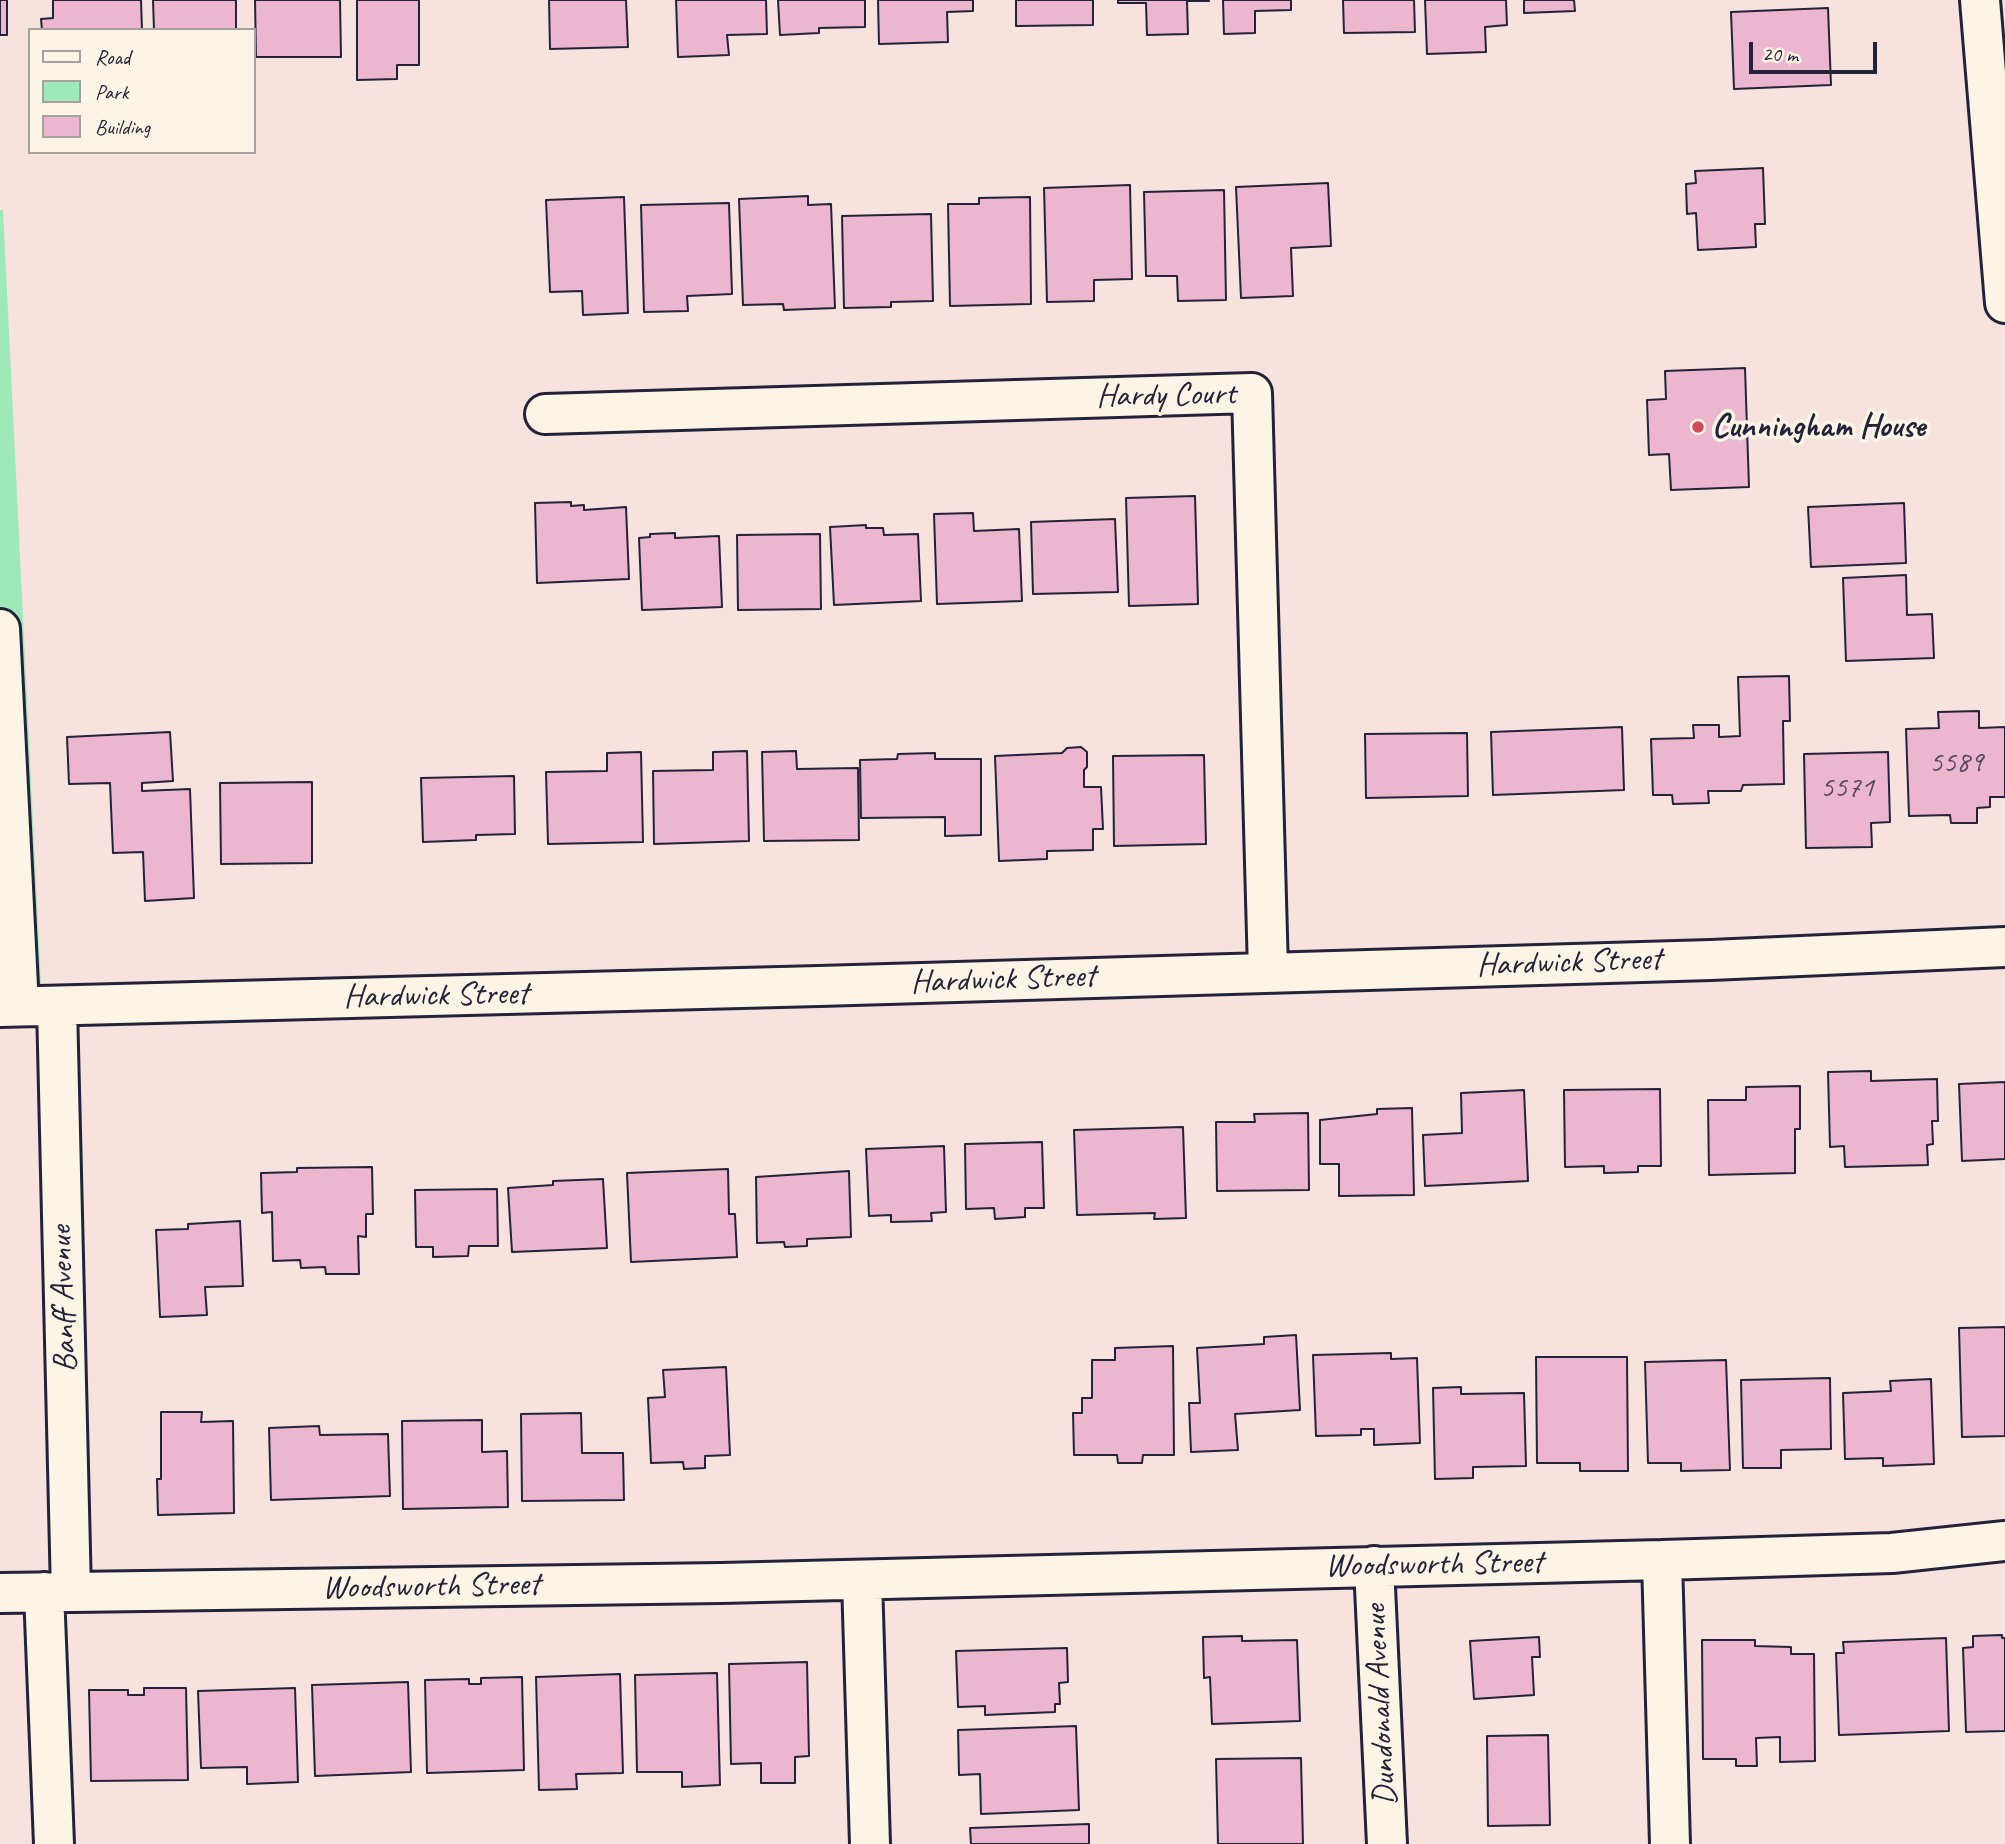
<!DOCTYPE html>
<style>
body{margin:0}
#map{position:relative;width:2005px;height:1844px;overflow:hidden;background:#f7e2de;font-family:Caveat,sans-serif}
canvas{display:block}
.legend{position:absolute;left:28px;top:28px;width:228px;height:126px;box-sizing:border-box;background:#fcf5e5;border:2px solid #a5a1a1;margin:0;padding:9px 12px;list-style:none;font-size:21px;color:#22223b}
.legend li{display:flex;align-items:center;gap:14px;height:35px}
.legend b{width:35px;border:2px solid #a5a1a1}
.scale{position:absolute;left:1749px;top:42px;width:128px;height:32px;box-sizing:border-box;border:4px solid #22223b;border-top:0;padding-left:9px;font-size:21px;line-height:24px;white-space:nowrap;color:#22223b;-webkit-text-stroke:5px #fcf5e5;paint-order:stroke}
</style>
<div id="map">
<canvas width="2005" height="1844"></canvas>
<ul class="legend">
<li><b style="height:9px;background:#fcf5e5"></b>Road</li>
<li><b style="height:19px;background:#9fe8b7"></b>Park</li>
<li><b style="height:19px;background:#ecb6ce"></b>Building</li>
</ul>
<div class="scale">20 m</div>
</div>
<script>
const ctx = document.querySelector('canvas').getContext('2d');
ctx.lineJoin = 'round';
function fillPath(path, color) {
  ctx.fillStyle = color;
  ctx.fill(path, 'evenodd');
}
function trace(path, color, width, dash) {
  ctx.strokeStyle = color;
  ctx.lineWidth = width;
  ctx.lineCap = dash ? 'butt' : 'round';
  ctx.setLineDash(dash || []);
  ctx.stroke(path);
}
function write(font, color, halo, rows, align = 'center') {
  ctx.font = font + ' Caveat,sans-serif';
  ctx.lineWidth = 7;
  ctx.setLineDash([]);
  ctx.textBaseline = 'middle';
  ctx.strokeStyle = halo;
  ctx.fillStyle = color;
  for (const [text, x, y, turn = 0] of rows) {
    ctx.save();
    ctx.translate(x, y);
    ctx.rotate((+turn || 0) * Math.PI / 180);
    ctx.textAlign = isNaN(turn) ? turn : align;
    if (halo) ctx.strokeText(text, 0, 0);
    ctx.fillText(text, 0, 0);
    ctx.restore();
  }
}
fillPath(new Path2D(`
 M 0,210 L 3,210 L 41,985 L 0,986 Z`), '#9fe8b7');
const building = new Path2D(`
 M 0,0 L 7,0 L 7,35 L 0,35 Z
 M 53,0 L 141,0 L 142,30 L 42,30 L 41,19 L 53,18 Z
 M 153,0 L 236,0 L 236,30 L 154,30 Z
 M 255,0 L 340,0 L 341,57 L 256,57 Z
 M 357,0 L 419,0 L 419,65 L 397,65 L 397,79 L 357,80 Z
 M 549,0 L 626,0 L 628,47 L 550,49 Z
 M 676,0 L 766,0 L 767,34 L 727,35 L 729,55 L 678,57 Z
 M 778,0 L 865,0 L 865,27 L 819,28 L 819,33 L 780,35 Z
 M 878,0 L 973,0 L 973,11 L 947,12 L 948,42 L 879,44 Z
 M 1016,0 L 1093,0 L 1093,25 L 1016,26 Z
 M 1118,0 L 1208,0 L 1209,1 L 1187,1 L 1188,34 L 1147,35 L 1146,3 L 1118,3 Z
 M 1223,0 L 1291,0 L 1291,10 L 1255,11 L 1255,33 L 1224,34 Z
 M 1343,0 L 1414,0 L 1415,32 L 1344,33 Z
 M 1425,0 L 1506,0 L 1507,25 L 1485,27 L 1486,52 L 1427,54 Z
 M 1524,0 L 1574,0 L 1575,11 L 1524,13 Z
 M 1828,8 L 1831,85 L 1734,89 L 1731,12 Z
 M 1763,168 L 1765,224 L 1755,224 L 1756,247 L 1698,250 L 1696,213 L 1687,214 L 1686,184 L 1696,183 L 1695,171 Z
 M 1328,183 L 1331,246 L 1291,248 L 1293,296 L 1241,298 L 1236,187 Z
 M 1130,185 L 1132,279 L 1094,280 L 1094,301 L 1047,302 L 1044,188 Z
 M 1224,190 L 1226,300 L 1178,301 L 1177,276 L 1146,276 L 1144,192 Z
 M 808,196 L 808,205 L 831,204 L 835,308 L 784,310 L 783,304 L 743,305 L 739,199 Z
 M 624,197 L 628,313 L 583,315 L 582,291 L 550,292 L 546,200 Z
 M 1030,197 L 1031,304 L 950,306 L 948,204 L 979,204 L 979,198 Z
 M 729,203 L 732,294 L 687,296 L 688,311 L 644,312 L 641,205 Z
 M 931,214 L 933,301 L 891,302 L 891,307 L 844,308 L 842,216 Z
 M 1745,368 L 1749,487 L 1671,490 L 1669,454 L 1649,455 L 1647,400 L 1666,399 L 1665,371 Z
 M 1195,496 L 1198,604 L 1129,606 L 1126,498 Z
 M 571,502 L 571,506 L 584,505 L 584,510 L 626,507 L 629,579 L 537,583 L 535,503 Z
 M 1904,503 L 1906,563 L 1811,567 L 1808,507 Z
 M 973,513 L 974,531 L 1019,529 L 1022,601 L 937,604 L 934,514 Z
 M 1115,519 L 1118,592 L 1033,594 L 1031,522 Z
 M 866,525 L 866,528 L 883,528 L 884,535 L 918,534 L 921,601 L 834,605 L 830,527 Z
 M 675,533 L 675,538 L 719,536 L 722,607 L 642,610 L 639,538 L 650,537 L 650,534 Z
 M 820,534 L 821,609 L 738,610 L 737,535 Z
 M 1906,575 L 1907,615 L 1932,614 L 1934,658 L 1846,661 L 1843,578 Z
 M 1789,676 L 1790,721 L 1783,721 L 1784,784 L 1743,785 L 1741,791 L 1708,791 L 1709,803 L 1673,804 L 1672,795 L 1653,795 L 1651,739 L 1694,738 L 1693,725 L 1719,725 L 1719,737 L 1740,736 L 1738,677 Z
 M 1979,711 L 1979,728 L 2005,727 L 2005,797 L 1990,797 L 1990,807 L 1977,808 L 1977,823 L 1951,823 L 1950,815 L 1909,816 L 1906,729 L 1939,728 L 1938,712 Z
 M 1622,727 L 1624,790 L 1493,795 L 1491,732 Z
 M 170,732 L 173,781 L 142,783 L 142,791 L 190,789 L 194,898 L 145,901 L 143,852 L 113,853 L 110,783 L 69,784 L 67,737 Z
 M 1467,733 L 1468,796 L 1366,798 L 1365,734 Z
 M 1081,747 L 1087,752 L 1087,767 L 1084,770 L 1084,787 L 1101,787 L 1103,829 L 1093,829 L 1093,850 L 1047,851 L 1047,859 L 999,861 L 995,756 L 1062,753 L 1067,748 Z
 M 747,751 L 749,841 L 654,844 L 653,771 L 713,770 L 713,752 Z
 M 796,751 L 797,769 L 858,768 L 859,840 L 764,841 L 762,752 Z
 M 641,752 L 643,842 L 548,844 L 546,772 L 607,771 L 607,753 Z
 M 1888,752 L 1890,822 L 1871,823 L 1872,847 L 1806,848 L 1804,754 Z
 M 935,753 L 935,759 L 981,759 L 981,835 L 945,836 L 945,817 L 861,818 L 860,760 L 897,759 L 898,754 Z
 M 1204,755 L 1206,844 L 1114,846 L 1113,756 Z
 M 514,776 L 515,834 L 476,835 L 476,840 L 423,842 L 421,778 Z
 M 312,782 L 312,863 L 221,864 L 220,783 Z
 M 1871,1071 L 1871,1081 L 1937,1079 L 1938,1121 L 1932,1121 L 1933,1144 L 1927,1145 L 1928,1165 L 1845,1167 L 1844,1146 L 1830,1147 L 1828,1072 Z
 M 2005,1082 L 2005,1159 L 1962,1161 L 1959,1084 Z
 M 1800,1086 L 1800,1129 L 1795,1129 L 1795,1173 L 1709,1175 L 1708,1100 L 1746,1100 L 1746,1087 Z
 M 1660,1089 L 1661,1166 L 1638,1166 L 1638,1172 L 1604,1173 L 1604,1166 L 1565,1167 L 1564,1090 Z
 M 1524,1090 L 1528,1181 L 1425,1186 L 1423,1135 L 1462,1133 L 1461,1093 Z
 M 1412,1108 L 1414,1195 L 1339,1196 L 1339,1164 L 1320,1164 L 1320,1120 L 1377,1114 L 1377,1109 Z
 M 1308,1113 L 1309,1190 L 1217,1191 L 1216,1122 L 1255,1122 L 1254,1114 Z
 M 1183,1127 L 1186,1218 L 1154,1219 L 1155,1213 L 1077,1215 L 1074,1130 Z
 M 1042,1142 L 1044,1208 L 1025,1208 L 1025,1217 L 995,1219 L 994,1208 L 966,1209 L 965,1144 Z
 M 944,1146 L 946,1212 L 931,1213 L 932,1221 L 891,1222 L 891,1215 L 869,1216 L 866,1149 Z
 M 372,1167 L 373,1214 L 366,1214 L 366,1237 L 358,1236 L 359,1274 L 326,1274 L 325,1267 L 301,1268 L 300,1260 L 273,1261 L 272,1212 L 262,1213 L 261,1173 L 297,1172 L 297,1168 Z
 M 728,1169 L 729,1214 L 735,1214 L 737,1257 L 631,1262 L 627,1173 Z
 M 849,1171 L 851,1237 L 807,1239 L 807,1246 L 785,1247 L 784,1242 L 757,1243 L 756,1177 Z
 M 603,1179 L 607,1248 L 512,1252 L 508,1188 L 553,1185 L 553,1181 Z
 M 497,1189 L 498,1246 L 469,1246 L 468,1256 L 433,1257 L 433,1247 L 416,1247 L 415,1190 Z
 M 240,1221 L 243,1286 L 205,1287 L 207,1315 L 160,1317 L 156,1230 L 188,1229 L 188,1224 Z
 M 2005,1327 L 2005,1436 L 1962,1437 L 1959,1328 Z
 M 1296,1335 L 1300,1410 L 1235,1414 L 1238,1450 L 1191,1452 L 1189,1403 L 1200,1403 L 1197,1348 L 1264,1344 L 1264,1337 Z
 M 1173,1346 L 1174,1455 L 1143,1455 L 1142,1463 L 1118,1463 L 1117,1455 L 1074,1455 L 1073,1413 L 1082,1413 L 1082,1398 L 1092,1398 L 1092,1360 L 1115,1360 L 1115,1348 Z
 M 1391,1353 L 1391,1359 L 1417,1358 L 1420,1443 L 1374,1445 L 1374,1429 L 1361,1429 L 1361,1435 L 1316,1436 L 1313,1355 Z
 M 1536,1357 L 1627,1357 L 1628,1471 L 1580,1471 L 1580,1463 L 1537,1463 Z
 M 1726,1360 L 1730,1470 L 1681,1471 L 1681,1463 L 1648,1463 L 1645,1362 Z
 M 726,1367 L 730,1455 L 705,1456 L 705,1468 L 684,1469 L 683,1462 L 651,1463 L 648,1398 L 665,1397 L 663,1370 Z
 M 1830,1378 L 1831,1449 L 1781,1450 L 1781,1468 L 1743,1468 L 1741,1380 Z
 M 1931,1379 L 1934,1464 L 1883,1466 L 1883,1458 L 1845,1459 L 1843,1393 L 1891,1391 L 1890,1381 Z
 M 1461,1387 L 1461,1394 L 1524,1393 L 1526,1466 L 1473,1467 L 1473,1478 L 1435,1479 L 1433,1388 Z
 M 161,1412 L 202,1412 L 201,1422 L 233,1421 L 234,1513 L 158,1515 L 157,1479 L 161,1479 Z
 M 581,1413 L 582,1453 L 623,1453 L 624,1500 L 522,1501 L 521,1414 Z
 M 482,1420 L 482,1452 L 507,1451 L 508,1507 L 403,1509 L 402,1421 Z
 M 319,1426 L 320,1435 L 388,1434 L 390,1496 L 271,1500 L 269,1428 Z
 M 2002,1635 L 2002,1638 L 2005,1638 L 2005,1731 L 1966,1732 L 1963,1648 L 1973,1647 L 1973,1636 Z
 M 1242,1636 L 1242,1641 L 1297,1640 L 1300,1721 L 1212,1724 L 1210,1677 L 1204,1678 L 1203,1637 Z
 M 1539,1637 L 1540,1657 L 1532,1657 L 1534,1695 L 1474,1699 L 1470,1641 Z
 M 1946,1638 L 1949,1731 L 1839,1735 L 1836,1653 L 1844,1653 L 1843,1642 Z
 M 1702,1640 L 1755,1640 L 1755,1646 L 1791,1647 L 1791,1654 L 1814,1654 L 1815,1761 L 1780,1762 L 1780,1737 L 1756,1738 L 1757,1766 L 1736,1766 L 1736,1759 L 1703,1759 Z
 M 1067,1648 L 1068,1682 L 1059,1683 L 1060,1704 L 1055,1704 L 1055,1712 L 985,1715 L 985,1706 L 958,1707 L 956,1651 Z
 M 807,1662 L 809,1756 L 795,1757 L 795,1783 L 761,1783 L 761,1763 L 731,1764 L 729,1664 Z
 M 717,1673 L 720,1785 L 682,1787 L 682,1772 L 637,1772 L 635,1675 Z
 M 620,1674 L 623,1773 L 576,1774 L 577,1789 L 539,1790 L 536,1677 Z
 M 522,1677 L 524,1770 L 427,1773 L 425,1680 L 469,1679 L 469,1684 L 481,1684 L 481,1678 Z
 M 408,1682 L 411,1772 L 315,1776 L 312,1685 Z
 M 144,1688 L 186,1688 L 188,1780 L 91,1781 L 89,1690 L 128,1690 L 128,1695 L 144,1695 Z
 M 295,1688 L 298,1782 L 247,1784 L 247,1767 L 201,1768 L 198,1691 Z
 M 1076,1726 L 1079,1810 L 981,1814 L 980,1774 L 959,1775 L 958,1730 Z
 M 1548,1735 L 1550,1825 L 1488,1826 L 1487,1736 Z
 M 1301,1758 L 1303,1844 L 1218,1844 L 1216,1759 Z
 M 1089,1824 L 1089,1844 L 971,1844 L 970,1828 Z`);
fillPath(building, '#ecb6ce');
trace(building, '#22223b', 2);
const minor = new Path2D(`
 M 1980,0 L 2005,303
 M 545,414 L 1252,393 L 1268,971
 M 0,629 L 19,1006
 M 57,1006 L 71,1592
 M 0,1007 L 819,986 L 1711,960 L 2005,947
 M 1662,1560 L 1670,1844
 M 1374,1566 L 1387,1844
 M 862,1580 L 870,1844
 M 44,1592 L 54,1844
 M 0,1593 L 721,1583 L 1662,1560 L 1892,1553 L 2005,1541`);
trace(minor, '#22223b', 44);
trace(minor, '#fcf5e5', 38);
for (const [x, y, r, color] of [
 [1698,427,7,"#d1495b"]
]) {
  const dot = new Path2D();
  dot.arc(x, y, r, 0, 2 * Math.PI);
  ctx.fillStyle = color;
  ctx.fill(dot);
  trace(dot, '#fcf5e5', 2.5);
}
write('30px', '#544760', null, [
 ["5589",1956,763],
 ["5571",1847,788]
]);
write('33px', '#22223b', '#fcf5e5', [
 ["Hardy Court",1166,396,-1],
 ["Hardwick Street",1569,963,-2],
 ["Hardwick Street",1003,980,-2],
 ["Hardwick Street",436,996,-1],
 ["Banff Avenue",64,1299,-92],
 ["Woodsworth Street",1434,1565,-1],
 ["Woodsworth Street",431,1587,-1],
 ["Dundonald Avenue",1381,1705,-93]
]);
write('bold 33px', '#22223b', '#fcf5e5', [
 ["Cunningham House",1712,427]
], 'left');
</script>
